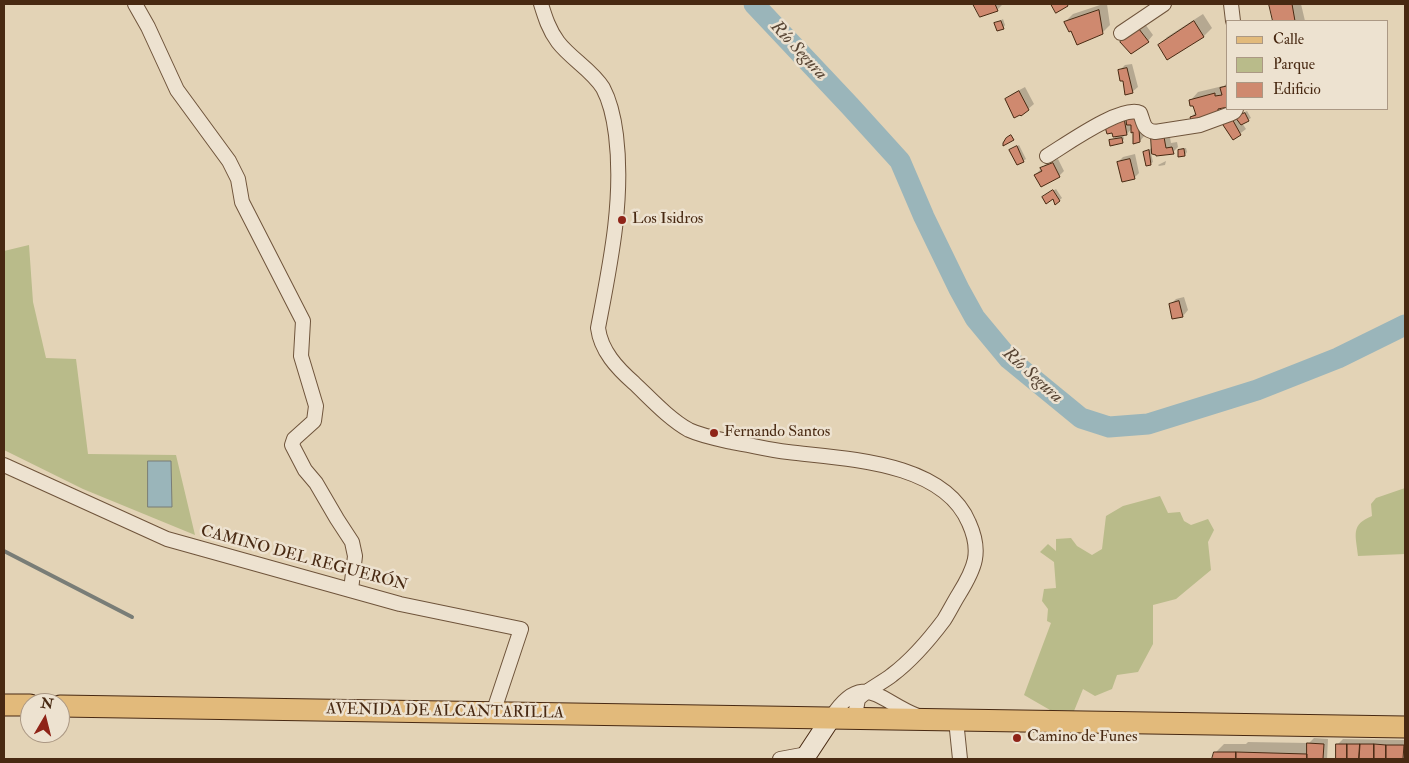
<!DOCTYPE html>
<meta charset="utf-8">
<style>
body{margin:0}
#map{position:relative;width:1409px;height:763px;overflow:hidden;background:#e3d3b6;font-family:"IM FELL Double Pica",serif}
canvas{display:block}
.frame{position:absolute;inset:0;border:5px solid #482912;pointer-events:none}
.legend{position:absolute;left:1226px;top:20px;width:162px;height:90px;box-sizing:border-box;background:#ede2d0;border:1px solid #ab9884;margin:0;padding:6px 9px;list-style:none;font-size:15px;color:#482912}
.legend li{display:flex;align-items:center;gap:10px;height:25px}
.legend b{width:25px;border:1px solid #ab9884}
.north{position:absolute;left:20px;top:693px;width:50px;height:50px;box-sizing:border-box;background:#ede2d0;border:1px solid #ab9884;border-radius:50%;rotate:8deg;font-size:14px;font-weight:700;line-height:20px;text-align:center;color:#482912}
.north::after{content:'';display:block;margin:auto;width:18px;height:22px;background:#8f2418;clip-path:polygon(50% 0,100% 100%,50% 72%,0 100%)}
</style>
<div id="map">
<canvas width="1409" height="763"></canvas>
<div class="frame"></div>
<ul class="legend">
<li><b style="height:6px;background:#e2ba7b"></b>Calle</li>
<li><b style="height:14px;background:#b9bb8a"></b>Parque</li>
<li><b style="height:14px;background:#cf896f"></b>Edificio</li>
</ul>
<div class="north">N</div>
</div>
<script>
const ctx = document.querySelector('canvas').getContext('2d');
ctx.lineJoin = 'round';
function fillPath(path, color) {
  ctx.fillStyle = color;
  ctx.fill(path, 'evenodd');
}
function trace(path, color, width, dash) {
  ctx.strokeStyle = color;
  ctx.lineWidth = width;
  ctx.lineCap = dash ? 'butt' : 'round';
  ctx.setLineDash(dash || []);
  ctx.stroke(path);
}
function write(font, color, halo, rows, align = 'center') {
  ctx.font = font + ' "IM FELL Double Pica",serif';
  ctx.lineWidth = 5;
  ctx.setLineDash([]);
  ctx.textBaseline = 'middle';
  ctx.strokeStyle = halo;
  ctx.fillStyle = color;
  for (const [text, x, y, turn = 0] of rows) {
    ctx.save();
    ctx.translate(x, y);
    ctx.rotate((+turn || 0) * Math.PI / 180);
    ctx.textAlign = isNaN(turn) ? turn : align;
    if (halo) ctx.strokeText(text, 0, 0);
    ctx.fillText(text, 0, 0);
    ctx.restore();
  }
}
fillPath(new Path2D(`
 M 29,245 L 33,302 L 46,358 L 76,359 L 88,454 L 176,455 L 195,535 L 83,489 L 4,450 L 4,251 Z
 M 1405,488 L 1405,554 L 1358,556 C 1356,535 1350,525 1372,516 L 1371,504 L 1376,498 Z
 M 1160,496 L 1168,513 L 1180,512 L 1184,521 L 1191,525 L 1208,519 L 1214,530 L 1208,542 L 1211,570 L 1176,599 L 1153,605 L 1153,644 L 1138,672 L 1117,675 L 1112,689 L 1095,696 L 1083,689 L 1074,711 L 1050,710 L 1024,695 L 1051,623 L 1047,621 L 1048,609 L 1042,601 L 1044,589 L 1056,588 L 1054,562 L 1040,552 L 1048,544 L 1056,551 L 1056,539 L 1071,538 L 1077,546 L 1092,555 L 1102,549 L 1106,516 L 1123,506 Z`), '#b9bb8a');
const water = new Path2D(`
 M 148,461 L 171,461 L 172,507 L 148,507 Z`);
fillPath(water, '#9ab5ba');
trace(water, '#797d77', 1);
fillPath(new Path2D(`
 M 975,4 L 1002,4 L 1002,5 L 997,10 L 980,16 Z
 M 1103,4 L 1107,4 L 1110,25 L 1102,33 L 1071,29 L 1065,22 L 1073,14 Z
 M 1271,4 L 1301,4 L 1305,21 L 1274,21 Z
 M 1203,14 L 1212,28 L 1204,36 L 1167,58 L 1159,46 L 1167,37 Z
 M 1003,19 L 1005,25 L 1003,28 L 996,23 Z
 M 1145,24 L 1153,35 L 1148,41 L 1121,42 Z
 M 1132,64 L 1138,87 L 1132,92 L 1120,70 L 1125,65 Z
 M 1228,82 L 1228,105 L 1222,107 L 1217,112 L 1191,117 L 1196,112 L 1190,101 L 1198,92 L 1223,86 L 1223,87 Z
 M 1025,87 L 1034,104 L 1021,115 L 1007,99 L 1012,94 Z
 M 1247,111 L 1251,118 L 1242,123 L 1246,129 L 1233,139 L 1223,122 Z
 M 1129,113 L 1145,135 L 1140,141 L 1132,128 L 1127,134 L 1123,134 L 1124,139 L 1122,141 L 1111,140 L 1115,138 L 1113,132 Z
 M 1169,132 L 1171,143 L 1177,142 L 1178,147 L 1173,152 L 1151,153 L 1153,162 L 1150,164 L 1144,152 L 1152,148 L 1152,137 Z
 M 1019,145 L 1026,159 L 1018,164 L 1011,150 Z
 M 1182,148 L 1186,148 L 1187,152 L 1185,155 L 1179,151 Z
 M 1135,154 L 1139,173 L 1134,178 L 1118,162 L 1123,157 Z
 M 1058,159 L 1064,171 L 1059,176 L 1035,175 L 1047,163 Z
 M 1166,161 L 1165,165 L 1159,166 L 1158,165 Z
 M 1056,189 L 1062,198 L 1056,203 L 1054,198 L 1046,195 Z
 M 1184,297 L 1188,310 L 1183,316 L 1171,304 L 1176,299 Z
 M 1314,738 L 1328,739 L 1327,759 L 1213,759 L 1215,753 L 1224,744 L 1246,744 L 1248,742 L 1309,743 Z
 M 1343,739 L 1405,740 L 1405,759 L 1337,759 L 1338,744 Z`), '#0003');
trace(new Path2D(`
 M 4,551 L 132,617`), '#797d77', 4);
trace(new Path2D(`
 M 754,4 L 850,106 L 900,161 L 924,217 L 959,289 L 975,318 L 1009,359 L 1081,418 L 1109,427 L 1148,424 L 1257,390 L 1338,358 L 1405,325`), '#9ab5ba', 21);
const building = new Path2D(`
 M 973,4 L 995,4 L 998,11 L 980,17 Z
 M 1051,4 L 1067,4 L 1068,6 L 1056,13 Z
 M 1269,4 L 1292,4 L 1295,21 L 1273,21 Z
 M 1099,10 L 1103,34 L 1077,45 L 1071,31 L 1069,32 L 1064,22 Z
 M 1001,21 L 1004,29 L 997,31 L 994,23 Z
 M 1194,21 L 1204,37 L 1167,60 L 1158,45 Z
 M 1139,29 L 1149,42 L 1131,54 L 1120,42 Z
 M 1127,68 L 1133,93 L 1125,95 L 1123,81 L 1120,81 L 1118,70 Z
 M 1228,86 L 1228,107 L 1218,109 L 1218,113 L 1191,120 L 1190,117 L 1196,115 L 1193,106 L 1190,106 L 1189,100 L 1215,93 L 1215,96 L 1222,95 L 1220,88 Z
 M 1019,91 L 1029,110 L 1021,116 L 1020,115 L 1014,118 L 1005,99 Z
 M 1245,113 L 1249,121 L 1241,125 L 1235,117 Z
 M 1126,116 L 1138,117 L 1140,142 L 1133,144 L 1133,132 L 1131,133 L 1131,125 L 1127,125 Z
 M 1231,117 L 1241,135 L 1233,140 L 1221,122 Z
 M 1124,118 L 1127,135 L 1113,137 L 1112,133 L 1107,134 L 1105,127 Z
 M 1011,135 L 1014,140 L 1003,146 L 1003,143 L 1006,138 Z
 M 1151,137 L 1164,137 L 1166,148 L 1172,147 L 1174,154 L 1156,156 L 1156,155 L 1152,154 Z
 M 1122,138 L 1123,143 L 1110,146 L 1109,140 Z
 M 1017,146 L 1024,162 L 1017,165 L 1009,150 Z
 M 1184,149 L 1185,156 L 1178,157 L 1178,150 Z
 M 1149,150 L 1151,165 L 1146,166 L 1143,152 Z
 M 1130,159 L 1135,179 L 1122,182 L 1117,162 Z
 M 1053,163 L 1060,177 L 1041,187 L 1034,175 L 1042,171 L 1040,168 Z
 M 1053,190 L 1060,201 L 1055,205 L 1053,199 L 1046,204 L 1042,197 Z
 M 1179,301 L 1183,317 L 1172,319 L 1169,304 Z
 M 1307,743 L 1324,744 L 1323,759 L 1307,759 Z
 M 1336,744 L 1347,744 L 1347,759 L 1336,759 Z
 M 1347,744 L 1360,744 L 1359,759 L 1347,759 Z
 M 1360,744 L 1374,744 L 1374,759 L 1359,759 Z
 M 1374,744 L 1386,745 L 1386,759 L 1374,759 Z
 M 1386,745 L 1404,745 L 1403,759 L 1386,759 Z
 M 1214,752 L 1236,752 L 1236,759 L 1212,759 Z
 M 1236,752 L 1307,754 L 1307,759 L 1236,759 Z`);
fillPath(building, '#cf896f');
trace(building, '#482912', 1);
const minor = new Path2D(`
 M 135,4 L 148,27 L 177,90 L 229,161 L 238,179 L 242,202 L 303,321 L 301,356 L 316,406 L 314,421 L 294,439 L 292,445 L 305,470 L 316,483 L 337,519 L 352,542 L 355,556 L 351,590
 M 541,4 C 545,17 549,30 558,42 C 571,59 592,70 603,88 C 611,103 614,119 616,135 C 624,200 610,265 598,328 C 601,351 617,368 634,383 C 650,398 669,419 689,430 C 702,436 718,439 732,442 C 751,445 769,450 788,452 C 845,459 943,461 969,523 C 982,552 975,568 959,594 C 954,602 949,612 944,620 C 929,640 912,660 892,675 C 882,683 868,689 858,699 L 856,710 L 860,718
 M 1231,4 L 1233,21
 M 1121,33 L 1164,4
 M 1047,156 C 1064,146 1122,104 1140,113 C 1144,123 1143,130 1155,132 L 1200,125 L 1230,114 L 1234,112 L 1236,109
 M 4,465 L 167,539 L 400,604 L 521,629 L 493,713
 M 831,718 C 863,668 880,702 918,716
 M 956,720 L 960,759
 M 780,759 L 807,754`);
const secondary = new Path2D(`
 M 804,759 L 831,718`);
const primary = new Path2D(`
 M 4,705 L 30,705
 M 60,706 L 1405,727`);
trace(minor, '#6f543b', 16);
trace(secondary, '#482912', 21);
trace(primary, '#482912', 23);
trace(minor, '#ede2d0', 14);
trace(secondary, '#ede2d0', 19);
trace(primary, '#e2ba7b', 21);
for (const [x, y, r, color] of [
 [622,220,5,"#8f2418"],
 [714,433,5,"#8f2418"],
 [1017,738,5,"#8f2418"]
]) {
  const dot = new Path2D();
  dot.arc(x, y, r, 0, 2 * Math.PI);
  ctx.fillStyle = color;
  ctx.fill(dot);
  trace(dot, '#ede2d0', 2);
}
write('16px', '#482912', '#ede2d0', [
 ["Los Isidros",632,220],
 ["Fernando Santos",724,433],
 ["Camino de Funes",1027,738]
], 'left');
write('16px', '#482912', '#ede2d0', [
 ["CAMINO DEL REGUERÓN",304,559,15],
 ["AVENIDA DE ALCANTARILLA",445,712,1]
]);
write('italic 18px', '#584534', '#ede2d0', [
 ["Río Segura",798,51,47],
 ["Río Segura",1032,376,42]
]);
</script>
